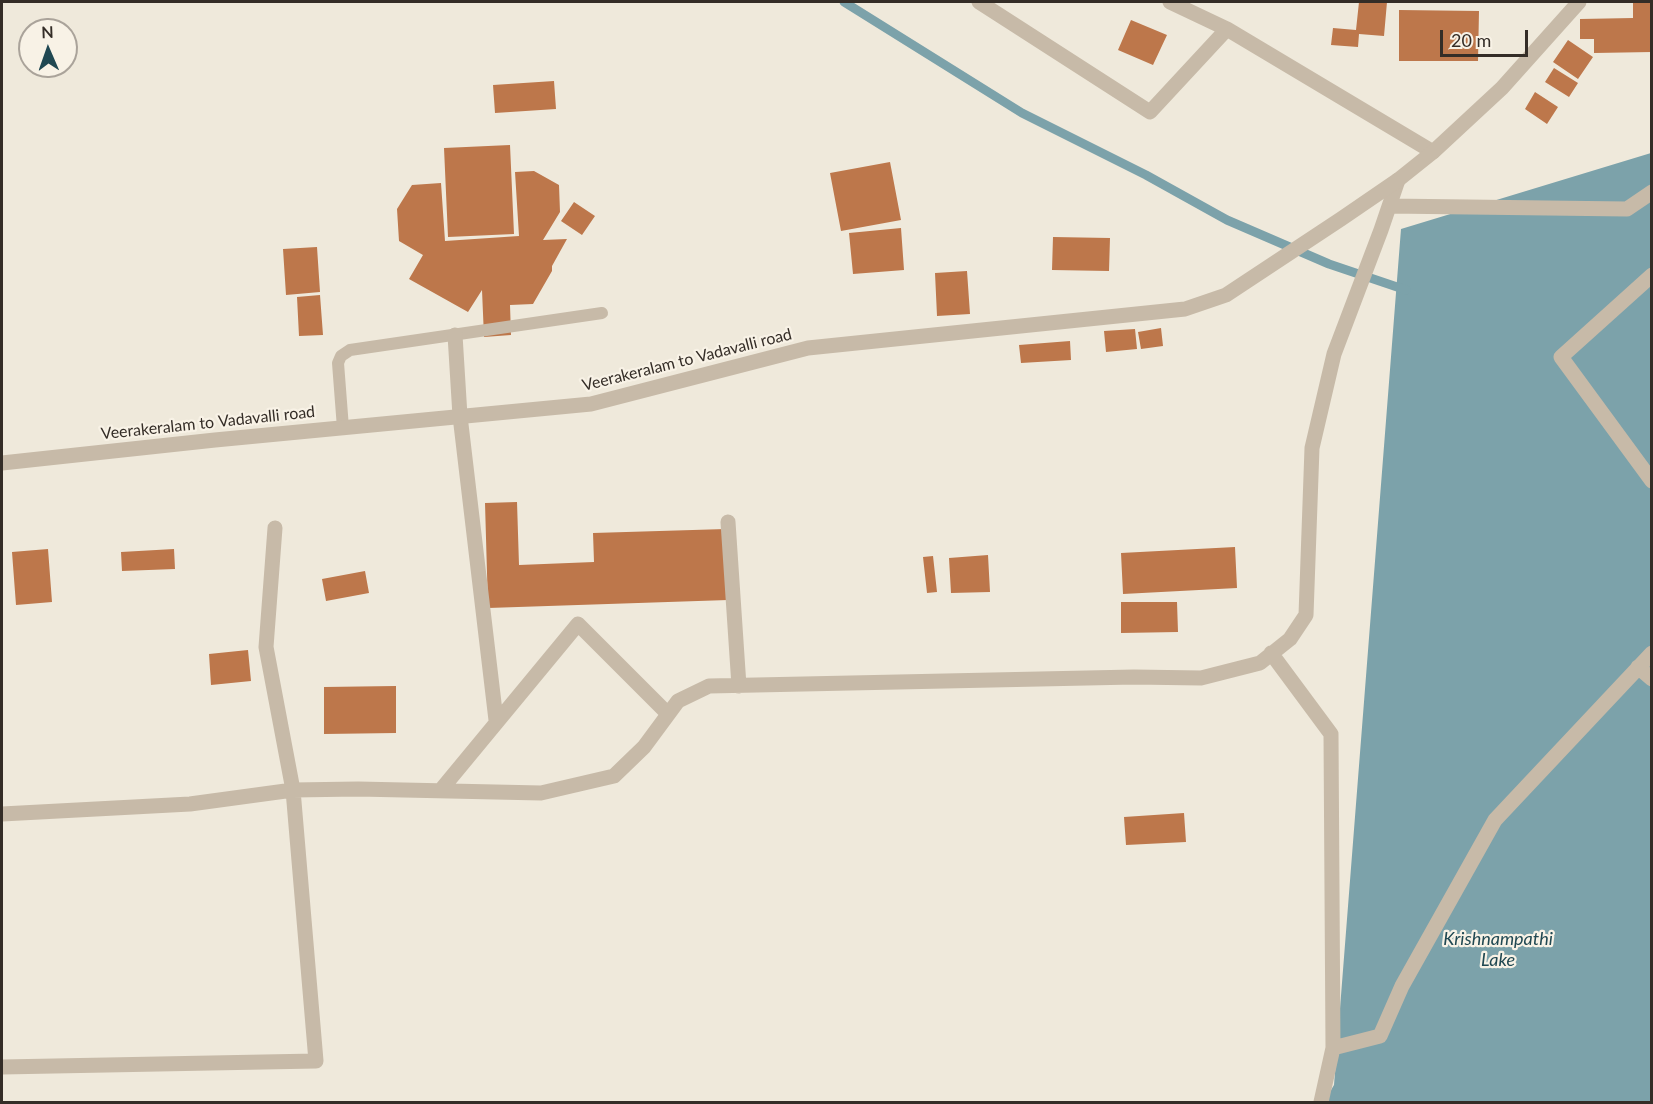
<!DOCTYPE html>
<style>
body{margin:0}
#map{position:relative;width:1653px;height:1104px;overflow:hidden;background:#efe9db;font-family:Lato,sans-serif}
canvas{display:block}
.frame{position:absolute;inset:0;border:3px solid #342d27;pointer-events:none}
.north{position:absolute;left:18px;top:18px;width:60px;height:60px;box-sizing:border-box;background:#f8f2e6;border:2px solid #aaa39a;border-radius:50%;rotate:358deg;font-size:16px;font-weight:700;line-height:24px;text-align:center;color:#342d27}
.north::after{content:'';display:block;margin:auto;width:21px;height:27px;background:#204852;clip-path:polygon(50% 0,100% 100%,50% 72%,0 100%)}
.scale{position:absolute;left:1440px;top:30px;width:88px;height:27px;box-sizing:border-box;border:3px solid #342d27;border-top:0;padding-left:8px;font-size:18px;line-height:21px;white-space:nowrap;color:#342d27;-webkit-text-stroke:4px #f8f2e6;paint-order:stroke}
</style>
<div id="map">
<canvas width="1653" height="1104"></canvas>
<div class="frame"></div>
<div class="north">N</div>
<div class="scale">20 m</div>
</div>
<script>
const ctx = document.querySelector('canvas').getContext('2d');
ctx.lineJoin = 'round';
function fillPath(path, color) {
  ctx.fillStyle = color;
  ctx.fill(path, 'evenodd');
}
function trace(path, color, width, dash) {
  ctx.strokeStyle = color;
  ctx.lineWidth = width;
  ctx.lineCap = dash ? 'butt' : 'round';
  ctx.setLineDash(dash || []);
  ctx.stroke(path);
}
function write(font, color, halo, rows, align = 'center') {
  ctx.font = font + ' Lato,sans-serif';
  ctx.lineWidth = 4.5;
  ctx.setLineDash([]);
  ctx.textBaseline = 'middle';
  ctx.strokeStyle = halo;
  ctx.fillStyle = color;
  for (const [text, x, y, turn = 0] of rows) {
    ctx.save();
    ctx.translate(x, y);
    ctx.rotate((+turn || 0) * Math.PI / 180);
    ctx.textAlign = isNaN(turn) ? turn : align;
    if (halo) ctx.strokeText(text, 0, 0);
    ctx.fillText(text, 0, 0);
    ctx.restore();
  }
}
fillPath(new Path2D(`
 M 1651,153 L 1651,1102 L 1324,1102 L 1334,1085 L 1401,229 Z`), '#7ca2aa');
trace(new Path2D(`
 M 844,2 L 1022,113 L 1146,175 L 1227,220 L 1329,264 L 1406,290`), '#7ca2aa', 9);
fillPath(new Path2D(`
 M 1359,2 L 1387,2 L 1384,36 L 1359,34 L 1358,47 L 1331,45 L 1333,28 L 1356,30 Z
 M 1633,3 L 1652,3 L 1652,52 L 1594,53 L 1594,39 L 1580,39 L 1580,19 L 1633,18 Z
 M 1399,10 L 1479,11 L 1478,61 L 1399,61 Z
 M 1131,20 L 1167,35 L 1153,65 L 1118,50 Z
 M 1568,40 L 1593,57 L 1578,79 L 1553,62 Z
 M 1554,68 L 1578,83 L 1569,97 L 1545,82 Z
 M 554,81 L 556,109 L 495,113 L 493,85 Z
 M 1535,92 L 1558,107 L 1547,124 L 1525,109 Z
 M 510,145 L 514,234 L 448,237 L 444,148 Z
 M 890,162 L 901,220 L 841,231 L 830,173 Z
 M 534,171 L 559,185 L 560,212 L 543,240 L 567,239 L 552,266 L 552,271 L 533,304 L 510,305 L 511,335 L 484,337 L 482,290 L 468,312 L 409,279 L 423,255 L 399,241 L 397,209 L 412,185 L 441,183 L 445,241 L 519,236 L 515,172 Z
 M 574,202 L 595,216 L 582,235 L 561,221 Z
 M 901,228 L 904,270 L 853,274 L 849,233 Z
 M 1053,237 L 1110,238 L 1109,271 L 1052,270 Z
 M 317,247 L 320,292 L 286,295 L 283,249 Z
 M 967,271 L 970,314 L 937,316 L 935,273 Z
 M 320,295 L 323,335 L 299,336 L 297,297 Z
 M 1161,328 L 1163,346 L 1141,349 L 1138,332 Z
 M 1135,329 L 1137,349 L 1106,352 L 1104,331 Z
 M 1070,341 L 1071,360 L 1021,363 L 1019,345 Z
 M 517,502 L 519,565 L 594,562 L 593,533 L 726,529 L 728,600 L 488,608 L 485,503 Z
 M 1235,547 L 1237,588 L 1123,594 L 1121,553 Z
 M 48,549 L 52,602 L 16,605 L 12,552 Z
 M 174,549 L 175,569 L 122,571 L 121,552 Z
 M 988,555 L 990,592 L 951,593 L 949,558 Z
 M 933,556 L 937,592 L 927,593 L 923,557 Z
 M 365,571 L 369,593 L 326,601 L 322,579 Z
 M 1121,602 L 1177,602 L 1178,632 L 1121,633 Z
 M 248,650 L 251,681 L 211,685 L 209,654 Z
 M 396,686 L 396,733 L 324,734 L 324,687 Z
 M 1184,813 L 1186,842 L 1126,845 L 1124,817 Z`), '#bd774b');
trace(new Path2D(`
 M 343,428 L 338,363 L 341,356 L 350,350 L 602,313`), '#c7baa8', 12);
trace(new Path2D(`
 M 979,2 L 1150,112 L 1227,29 L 1433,152
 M 1170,2 L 1227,29
 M 1389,206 L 1627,209 L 1652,192
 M 1652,275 L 1561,357 L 1652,481
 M 455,335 L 460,416 L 496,720
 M 728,522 L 739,686
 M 1271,653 L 1331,734 L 1333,1048 L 1321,1102
 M 1638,667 L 1652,679
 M 440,791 L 578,624 L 668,714
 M 2,814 L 190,804 L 293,790 L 358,789 L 541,793 L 614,776 L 644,747 L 678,701 L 709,686 L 1134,677 L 1201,678 L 1260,663 L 1290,639 L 1306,615 L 1312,448 L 1334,354 L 1381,230 L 1398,180
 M 1333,1048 L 1380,1036 L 1402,986 L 1495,820 L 1652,653
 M 2,1067 L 316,1061 L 293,790 L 266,647 L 275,528`), '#c7baa8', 15);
trace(new Path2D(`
 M 2,463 L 215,440 L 591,404 L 808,348 L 1185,309 L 1226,295 L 1341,219 L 1398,180 L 1433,152 L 1502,88 L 1579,2`), '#c7baa8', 15);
write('16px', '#342d27', '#f8f2e6', [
 ["Veerakeralam to Vadavalli road",687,360,-14],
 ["Veerakeralam to Vadavalli road",208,423,-6]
]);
write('italic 18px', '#204852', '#f8f2e6', [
 ["Krishnampathi",1498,939],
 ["Lake",1498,960]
]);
</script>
